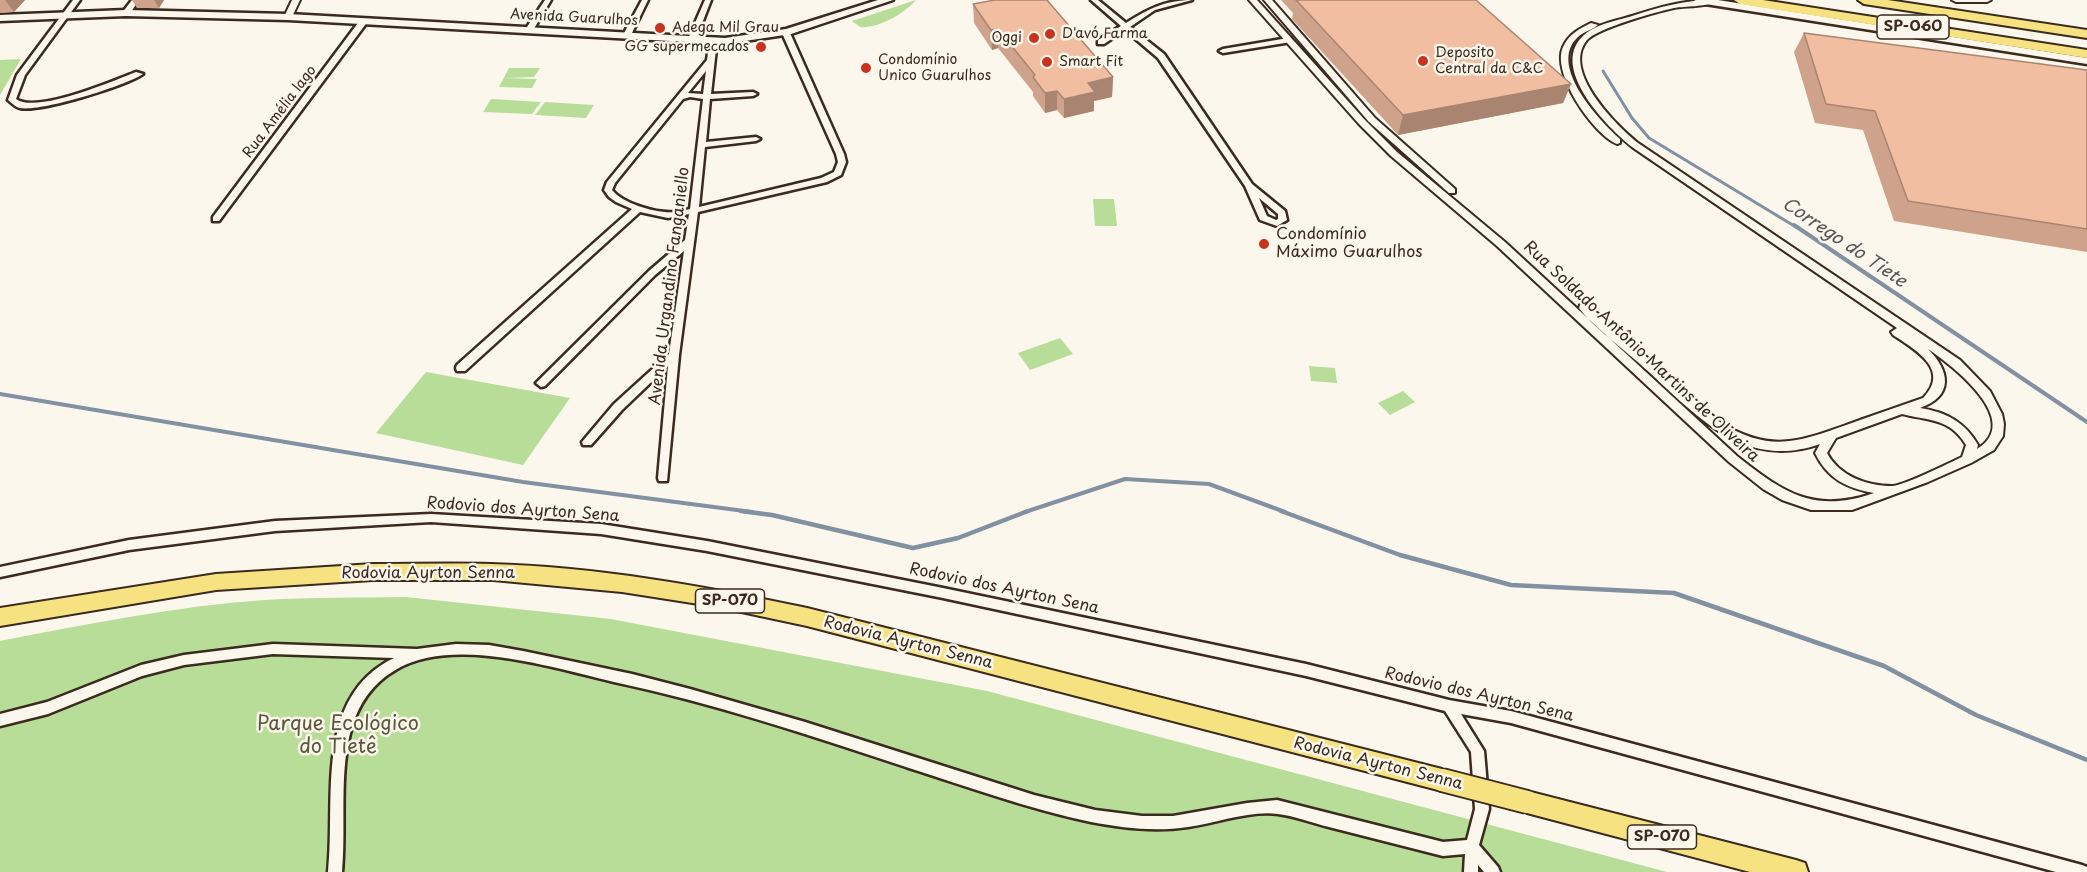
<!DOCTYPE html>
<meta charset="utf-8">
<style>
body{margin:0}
canvas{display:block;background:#fbf7ec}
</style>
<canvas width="2087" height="872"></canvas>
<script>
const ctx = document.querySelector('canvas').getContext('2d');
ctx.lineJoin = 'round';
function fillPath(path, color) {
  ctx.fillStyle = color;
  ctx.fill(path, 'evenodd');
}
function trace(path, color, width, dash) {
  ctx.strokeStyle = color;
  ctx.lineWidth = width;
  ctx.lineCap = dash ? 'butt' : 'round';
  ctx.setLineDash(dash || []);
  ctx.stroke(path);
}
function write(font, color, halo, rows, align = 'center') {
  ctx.font = font + ' "Playpen Sans",sans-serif';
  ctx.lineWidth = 5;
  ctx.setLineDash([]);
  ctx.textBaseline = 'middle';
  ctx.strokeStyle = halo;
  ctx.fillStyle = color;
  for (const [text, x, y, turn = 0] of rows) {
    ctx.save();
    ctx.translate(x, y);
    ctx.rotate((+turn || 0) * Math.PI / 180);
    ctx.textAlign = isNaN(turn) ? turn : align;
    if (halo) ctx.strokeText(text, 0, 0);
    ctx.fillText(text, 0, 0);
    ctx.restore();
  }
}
fillPath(new Path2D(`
 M 916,0 C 905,13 878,29 860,27 L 852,21 Z
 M 21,59 L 0,95 L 0,60 Z
 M 509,68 L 540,68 L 534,77 L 505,78 L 537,79 L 532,88 L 499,87 Z
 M 491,99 L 541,102 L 532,114 L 483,112 Z
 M 545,102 L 594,105 L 586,118 L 535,115 Z
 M 1093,199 L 1114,199 L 1117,226 L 1095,226 Z
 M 1060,338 L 1073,354 L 1030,370 L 1018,353 Z
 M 1309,366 L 1335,368 L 1337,383 L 1311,381 Z
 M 426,372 L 570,398 L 523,465 L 376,433 Z
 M 1403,391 L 1415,402 L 1390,415 L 1378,403 Z
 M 406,597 L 611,619 L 987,691 L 1667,872 L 0,872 L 0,641 C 88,624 176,606 265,600 C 312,597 360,598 406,597 Z`), '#b8dd98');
trace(new Path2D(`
 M 1603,71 L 1632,118 L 1649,138 L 1796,227`), '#8291a2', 3);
trace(new Path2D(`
 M 1794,225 L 2087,422
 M 0,394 L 523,482 L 752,512
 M 1025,512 L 1125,479 L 1209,484 L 1285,512`), '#8291a2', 4);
trace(new Path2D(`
 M 741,511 L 772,515 L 913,548 L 958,538 L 1028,511
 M 1281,511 L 1400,555 L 1511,585 L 1674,593 L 1884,666 L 1976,715 L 2087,760`), '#8291a2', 4.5);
const minor = new Path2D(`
 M 73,0 L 80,0 L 25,75 L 16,99 C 36,114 113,81 136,72 L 143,74 C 125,86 41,112 20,108 C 15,107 12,103 8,100 L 17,75 Z
 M 132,0 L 139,0 L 129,15 L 123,15 L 122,13 Z
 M 545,0 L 551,0 L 532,32 L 526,32 L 525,30 Z
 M 642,0 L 648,0 L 631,35 L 624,37 L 623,35 Z
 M 705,0 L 711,0 L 696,39 L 689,41 L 688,39 Z
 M 1091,0 L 1098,0 L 1126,23 C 1148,9 1166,0 1192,0 L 1155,10 L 1130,27 L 1164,54 L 1252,184 L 1285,211 L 1287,220 L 1277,226 L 1260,220 L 1245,186 L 1158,58 L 1125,30 L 1104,44 L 1098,44 L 1098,40 L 1121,26 ZM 1259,198 L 1278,214 L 1278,219 L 1276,220 L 1267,216 Z
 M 361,19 L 368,21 L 219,221 L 213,221 L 213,217 Z
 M 783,31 L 790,33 L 844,154 L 846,162 L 841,175 L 827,182 L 698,212 L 679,355 L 667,481 L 659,481 L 658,478 L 668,366 L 622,410 L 591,445 L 583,445 L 582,442 L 614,404 L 669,354 L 684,251 L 655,275 L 545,386 L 541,387 L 536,383 L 649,271 L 685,240 L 689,214 L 668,218 L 640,212 L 465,371 L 457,371 L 456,368 L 457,365 L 632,209 L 616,202 L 609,197 L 604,190 L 607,182 L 707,60 L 710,38 L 717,40 L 711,94 L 753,92 L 757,94 L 753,96 L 710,99 L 706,142 L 756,137 L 760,139 L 756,141 L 705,147 L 699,207 L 821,178 L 834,172 L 838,162 L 836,154 L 782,33 ZM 706,71 L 703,94 L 688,93 ZM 690,97 L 703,99 L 690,209 C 685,210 680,212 675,212 C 658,214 623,204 612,190 L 615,183 L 683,99 Z
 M 1288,38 L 1291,38 L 1291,42 L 1223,53 L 1219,51 L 1223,49 Z
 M 431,514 L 601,524 L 707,541 L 943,588 L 1306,664 L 1449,700 L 1511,711 L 2082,865 L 2087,867 L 2087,872 L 2056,872 L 1511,723 L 1461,714 L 1484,751 L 1489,809 L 1479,845 L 1498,867 L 1500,872 L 1484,872 L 1478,865 L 1478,872 L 1464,872 L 1465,854 L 1443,856 C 1405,846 1367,837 1329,827 C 1312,823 1295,816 1278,814 C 1251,810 1216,823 1188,827 C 1155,832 1123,828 1091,822 C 1029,809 969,787 909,768 C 812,736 714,703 614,682 C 553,668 455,636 397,669 C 326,709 349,804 342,872 L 328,872 C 336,799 313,697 394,658 L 273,654 L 184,665 L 142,676 L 48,714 L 0,726 L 0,714 L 47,702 L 141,665 L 184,655 L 273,644 L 417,649 L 456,644 L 489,645 L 523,651 L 632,674 L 690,689 L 805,722 L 1034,795 L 1095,810 L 1142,816 L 1173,816 L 1247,803 L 1277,800 L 1443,842 L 1467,840 L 1475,809 L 1471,752 L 1445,711 L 1306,676 L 943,598 L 707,551 L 601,534 L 431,522 L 275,531 L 129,550 L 0,577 L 0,567 L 129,540 L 275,521 Z`);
const tertiary = new Path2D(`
 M 292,0 L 300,0 L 291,19 L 285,19 L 284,17 Z
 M 1249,0 L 1257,0 L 1365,120 L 1397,152 L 1505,242 L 1737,456 C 1784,493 1814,514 1874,493 C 1846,488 1828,479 1815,453 L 1820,444 C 1741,472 1693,411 1640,364 C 1621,347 1593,327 1579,308 L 1580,305 L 1588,305 L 1721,423 C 1771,453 1798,442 1849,424 C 1873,415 1898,407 1923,398 C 1951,370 1916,350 1893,335 L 1891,332 L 1897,328 L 1632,147 C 1607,127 1550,69 1582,37 C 1594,24 1616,21 1632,16 C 1659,7 1684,0 1713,0 L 1714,2 C 1706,7 1685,6 1674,8 C 1656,12 1598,28 1587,40 C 1561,71 1616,125 1638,143 L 1960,360 L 1990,391 L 2002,414 L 2004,424 L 2003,436 L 1994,450 L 1971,463 L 1928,482 L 1852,510 L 1811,510 L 1782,500 L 1763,489 L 1729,462 L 1497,246 L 1391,156 L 1359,124 ZM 1928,349 C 1953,366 2024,421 1977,449 L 1978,445 C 1965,422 1946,412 1920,408 C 1954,396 1950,371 1928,349 ZM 1902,414 C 1929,421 1950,418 1966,445 L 1962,457 C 1949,463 1903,486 1892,486 C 1867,486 1839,476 1827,453 L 1836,438 Z
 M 1264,0 L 1272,0 L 1375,118 L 1455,189 L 1455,193 L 1449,193 L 1369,122 Z
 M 1952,0 L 1991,0 L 1987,2 L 1956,2 Z
 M 1591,23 L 1598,25 C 1592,30 1583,32 1578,37 C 1547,65 1599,120 1620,139 L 1620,143 L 1617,144 C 1593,134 1551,73 1563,47 C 1569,34 1579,29 1591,23 Z`);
const secondary = new Path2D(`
 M 878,0 L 893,0 L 791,34 L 725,44 L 288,20 L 126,16 L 0,21 L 0,15 L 126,10 L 288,14 L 725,38 L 786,29 Z
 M 1694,0 L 1718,0 L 2087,58 L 2087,64 L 1699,3 Z`);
const motorway = new Path2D(`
 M 1734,0 L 1763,0 L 2087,50 L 2087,58 L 1740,4 Z
 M 1858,0 L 1888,0 L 2087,30 L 2087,38 L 1864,4 Z
 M 373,564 C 412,564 452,563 491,564 C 597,567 704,586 807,608 L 1442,769 L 1450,772 L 1453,780 L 1450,788 L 1442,791 L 807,626 L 718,607 L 622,592 L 493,580 L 373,580 L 216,590 L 0,626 L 0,608 L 216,574 Z
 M 1527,791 L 1796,860 L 1805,863 L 1808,872 L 1750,872 L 1527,813 L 1519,810 L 1515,802 L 1519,794 Z`);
trace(minor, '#3b2a1e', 5);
trace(tertiary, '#3b2a1e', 4);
trace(secondary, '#3b2a1e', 5);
trace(motorway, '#3b2a1e', 4);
fillPath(minor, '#fbf7ec');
fillPath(tertiary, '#fbf7ec');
fillPath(secondary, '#fbf7ec');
fillPath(motorway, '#f7e281');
const motorwayBridge = new Path2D(`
 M 1442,780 L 1527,802`);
trace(motorwayBridge, '#3b2a1e', 26, []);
trace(motorwayBridge, '#f7e281', 22);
fillPath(new Path2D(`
 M 0,0 L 25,0 L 14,12 L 0,13 Z
 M 132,0 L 164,0 L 159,8 L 137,8 Z
 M 1281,0 L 1476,0 L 1571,84 L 1563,103 L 1398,135 L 1292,19 L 1293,13 Z
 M 973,4 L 1113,77 L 1112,97 L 1094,101 L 1094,111 L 1064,118 L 1057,110 L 1045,113 L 1033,96 L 1033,92 L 998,48 L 992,50 L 974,23 Z
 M 1804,33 L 2087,70 L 2087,252 L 1894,221 L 1863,130 L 1815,123 L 1794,52 Z`), '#cfa38b');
fillPath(new Path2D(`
 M 5,0 L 25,0 L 14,12 Z
 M 154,0 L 164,0 L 159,8 Z
 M 998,29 L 998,48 L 992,50 L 991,30 Z
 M 1113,77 L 1112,97 L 1094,101 L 1094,111 L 1064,118 L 1064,99 L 1088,83 Z
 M 1571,84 L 1563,103 L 1398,135 L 1403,115 Z
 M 1057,91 L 1057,110 L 1045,113 L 1045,93 Z`), '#a98571');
const building = new Path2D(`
 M 995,0 L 1047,0 L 1113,77 L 1088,83 L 1095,92 L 1064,99 L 1057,91 L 1045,93 L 1033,77 L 1035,75 L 998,29 L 991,30 L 973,4 Z
 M 1296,0 L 1476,0 L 1571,84 L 1403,115 Z
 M 1804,33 L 2087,70 L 2087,229 L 1908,201 L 1875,111 L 1826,104 Z`);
fillPath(building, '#f1bea2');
trace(building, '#a98571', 1.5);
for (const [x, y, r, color] of [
 [660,28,6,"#c8321e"],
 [1050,34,6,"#c8321e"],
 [1034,38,6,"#c8321e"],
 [761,47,6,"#c8321e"],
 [1423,61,6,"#c8321e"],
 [1047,62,6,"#c8321e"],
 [866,68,6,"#c8321e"],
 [1264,244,6,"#c8321e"]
]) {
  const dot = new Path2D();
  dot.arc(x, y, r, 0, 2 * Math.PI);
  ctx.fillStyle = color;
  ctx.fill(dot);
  trace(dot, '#fbf7ec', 2);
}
write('14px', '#3b2a1e', '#fbf7ec', [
 ["Avenida Guarulhos",574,18,3],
 ["Rua Amélia lago",280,112,-53]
]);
write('14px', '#3b2a1e', '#fbf7ec', [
 ["Adega Mil Grau",672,28],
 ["D'avó Farma",1062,34],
 ["Oggi",1022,38,"right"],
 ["GG supermecados",749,47,"right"],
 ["Deposito",1435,53],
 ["Central da C&C",1435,69],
 ["Condomínio",878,60],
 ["Unico Guarulhos",878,76],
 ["Smart Fit",1059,62]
], 'left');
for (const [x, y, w] of [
 [1913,27,72],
 [730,601,69],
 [1662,837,69]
]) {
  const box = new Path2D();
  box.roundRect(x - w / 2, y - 12, w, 24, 4.5);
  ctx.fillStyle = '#fbf7ec';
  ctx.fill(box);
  trace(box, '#3b2a1e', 1.5);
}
write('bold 15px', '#3b2a1e', null, [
 ["SP-060",1913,27],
 ["SP-070",730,601],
 ["SP-070",1662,837]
]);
write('16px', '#3b2a1e', '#fbf7ec', [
 ["Condomínio",1276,235],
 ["Máximo Guarulhos",1276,253]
], 'left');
write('16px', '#3b2a1e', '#fbf7ec', [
 ["Avenida Urgandino Fanganiello",670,286,-83],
 ["Rua Soldado Antônio Martins de Oliveira",1641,352,43],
 ["Rodovio dos Ayrton Sena",523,510,4],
 ["Rodovia Ayrton Senna",428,574],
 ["Rodovio dos Ayrton Sena",1004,589,12],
 ["Rodovia Ayrton Senna",908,643,14],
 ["Rodovio dos Ayrton Sena",1479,695,13],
 ["Rodovia Ayrton Senna",1378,764,14]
]);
write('italic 18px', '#585555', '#fbf7ec', [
 ["Corrego do Tiete",1844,243,34]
]);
write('20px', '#5a573c', '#fbf7ec', [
 ["Parque Ecológico",338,724],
 ["do Tietê",338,747]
]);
</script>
